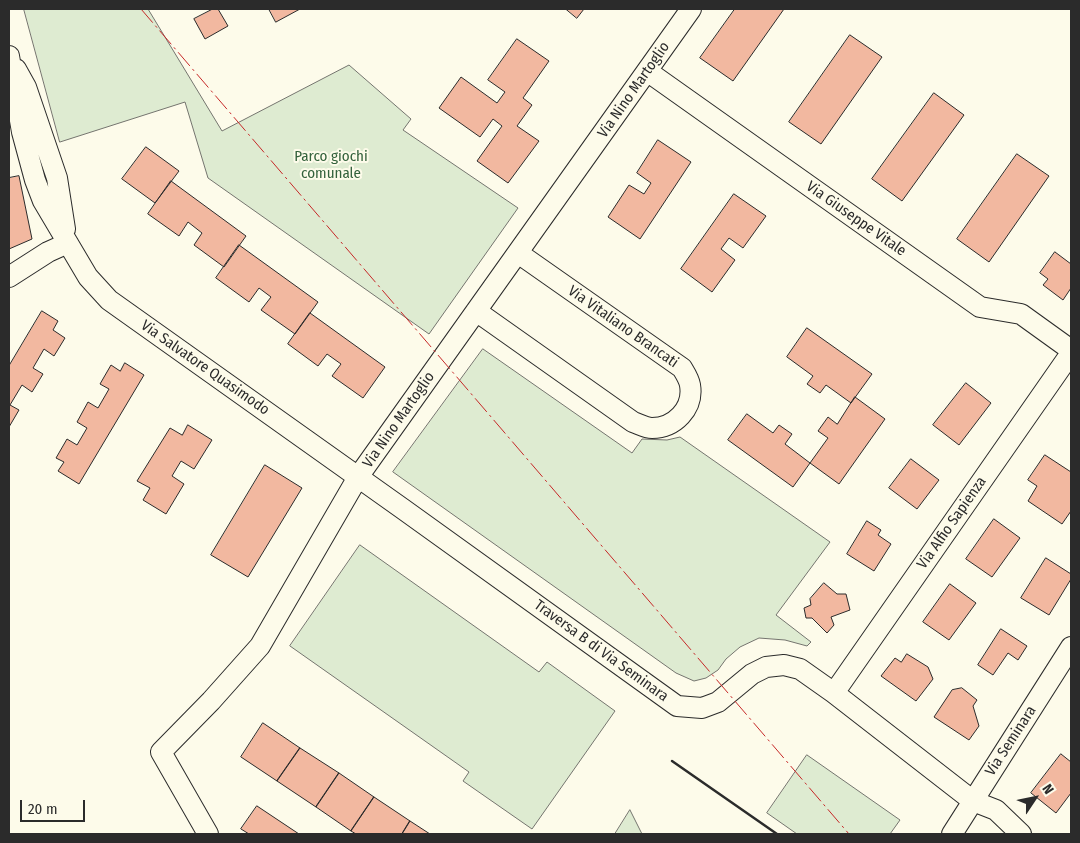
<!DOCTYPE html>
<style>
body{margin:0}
#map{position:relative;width:1080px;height:843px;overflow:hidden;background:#fdfbea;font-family:"Fira Sans Condensed",sans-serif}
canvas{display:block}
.frame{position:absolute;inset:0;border:10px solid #2b2b2b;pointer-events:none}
.north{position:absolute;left:1010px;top:773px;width:50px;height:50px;-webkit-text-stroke:4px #fdfbea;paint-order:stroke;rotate:56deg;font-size:14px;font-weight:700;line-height:20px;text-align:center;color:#2b2b2b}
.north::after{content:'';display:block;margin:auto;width:18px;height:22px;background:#2b2b2b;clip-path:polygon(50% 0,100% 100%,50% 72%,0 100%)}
.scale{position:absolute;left:20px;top:800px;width:65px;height:22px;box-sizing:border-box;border:2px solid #2b2b2b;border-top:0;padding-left:6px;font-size:15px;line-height:18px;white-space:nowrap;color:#2b2b2b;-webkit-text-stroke:4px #fdfbea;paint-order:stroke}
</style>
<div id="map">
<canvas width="1080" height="843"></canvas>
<div class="frame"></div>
<div class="north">N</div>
<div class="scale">20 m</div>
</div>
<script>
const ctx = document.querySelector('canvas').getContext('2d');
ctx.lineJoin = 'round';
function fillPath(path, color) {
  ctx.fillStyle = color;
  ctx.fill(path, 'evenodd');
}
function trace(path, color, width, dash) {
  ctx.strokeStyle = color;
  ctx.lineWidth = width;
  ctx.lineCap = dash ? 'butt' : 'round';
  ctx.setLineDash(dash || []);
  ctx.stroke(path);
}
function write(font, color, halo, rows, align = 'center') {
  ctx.font = font + ' "Fira Sans Condensed",sans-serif';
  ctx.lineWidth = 4;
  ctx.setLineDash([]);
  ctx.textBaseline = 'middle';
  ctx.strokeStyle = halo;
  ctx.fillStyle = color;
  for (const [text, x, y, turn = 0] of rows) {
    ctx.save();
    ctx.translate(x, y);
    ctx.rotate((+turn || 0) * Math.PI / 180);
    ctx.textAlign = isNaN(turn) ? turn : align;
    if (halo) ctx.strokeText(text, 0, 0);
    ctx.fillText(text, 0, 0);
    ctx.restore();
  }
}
const green = new Path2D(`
 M 24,9 L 148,9 L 222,131 L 349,65 L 411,119 L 403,130 L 518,208 L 429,334 L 208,178 L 185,102 L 60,142 Z
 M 483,349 L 632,453 L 642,439 L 667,440 L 680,437 L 830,542 L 776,615 L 811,642 L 807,646 L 785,640 L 759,638 L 740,647 L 726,659 L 718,670 L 706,678 L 694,681 L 676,673 L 393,472 Z
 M 360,545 L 539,672 L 547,662 L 615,711 L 532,829 L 463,781 L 469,772 L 290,646 Z
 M 807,755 L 900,820 L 890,834 L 797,834 L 767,813 Z
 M 630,810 L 642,834 L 615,834 Z`);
fillPath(green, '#deebd1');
trace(green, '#74746e', 1);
const building = new Path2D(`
 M 213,9 L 218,9 L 228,26 L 205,39 L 194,19 Z
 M 269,9 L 300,9 L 276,22 Z
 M 566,9 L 584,9 L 577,18 Z
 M 735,9 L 784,9 L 733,81 L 700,58 Z
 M 850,35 L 882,57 L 821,144 L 789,122 Z
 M 517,39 L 549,61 L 523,98 L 532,105 L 517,126 L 539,141 L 508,183 L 477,161 L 502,126 L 493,119 L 480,137 L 439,108 L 461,77 L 497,103 L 505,92 L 488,80 Z
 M 934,93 L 964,115 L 902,201 L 872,179 Z
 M 658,140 L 691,162 L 640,239 L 608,217 L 629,185 L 644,194 L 651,183 L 637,173 Z
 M 146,147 L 179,171 L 155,203 L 122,179 Z
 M 1017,154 L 1049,176 L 989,262 L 957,239 Z
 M 19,176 L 32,239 L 9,249 L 9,178 Z
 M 171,181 L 246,236 L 224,267 L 194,245 L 202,233 L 188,222 L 179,236 L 148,214 Z
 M 734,194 L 766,216 L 743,248 L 729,238 L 721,249 L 735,260 L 712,292 L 681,269 Z
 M 239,245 L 318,302 L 295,334 L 261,310 L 271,297 L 259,288 L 249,302 L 216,278 Z
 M 1055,252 L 1071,264 L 1071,288 L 1063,300 L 1043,285 L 1048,279 L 1040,273 Z
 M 42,311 L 58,321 L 53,330 L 65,338 L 54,356 L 44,349 L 33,368 L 43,374 L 32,392 L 22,385 L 10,405 L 19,410 L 9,427 L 9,366 Z
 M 310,313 L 385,367 L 363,398 L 332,376 L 341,364 L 327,354 L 318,366 L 288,344 Z
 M 807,328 L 872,374 L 851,403 L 826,385 L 820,393 L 807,384 L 813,376 L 787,357 Z
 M 125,363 L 144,375 L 79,484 L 58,471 L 64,462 L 56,458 L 67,439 L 77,445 L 87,428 L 77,422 L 88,402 L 98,408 L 109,389 L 100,384 L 111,365 L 120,371 Z
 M 966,383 L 991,403 L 959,445 L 933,425 Z
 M 855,397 L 885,419 L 839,484 L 810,463 L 828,438 L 818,431 L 828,417 L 837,424 Z
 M 747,414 L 773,433 L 779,425 L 792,434 L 785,444 L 810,463 L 793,487 L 728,440 Z
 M 188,425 L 212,440 L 194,469 L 181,461 L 172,476 L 184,484 L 166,514 L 143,500 L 150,488 L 137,481 L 170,428 L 182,435 Z
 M 1045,455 L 1071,472 L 1071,511 L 1062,524 L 1028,501 L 1037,486 L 1028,480 Z
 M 911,459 L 939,480 L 917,509 L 889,488 Z
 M 265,465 L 302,488 L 248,577 L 211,555 Z
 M 994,519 L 1020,538 L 992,577 L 966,559 Z
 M 867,521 L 881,530 L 878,535 L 891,544 L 874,571 L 847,554 Z
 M 1046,558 L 1071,574 L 1071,579 L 1049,615 L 1021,598 Z
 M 824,583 L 837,594 L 846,594 L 850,610 L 831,617 L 834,625 L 827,633 L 812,618 L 806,618 L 804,608 L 811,605 L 810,599 Z
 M 950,584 L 976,603 L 949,640 L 923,622 Z
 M 1001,629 L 1027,646 L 1018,660 L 1008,653 L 993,675 L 978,665 Z
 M 907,654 L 928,667 L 933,679 L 916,701 L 881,676 L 895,658 L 901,662 Z
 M 962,688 L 977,700 L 973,706 L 979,726 L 969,740 L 934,717 L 952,690 Z
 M 263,723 L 300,748 L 277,781 L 241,757 Z
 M 300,748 L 339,773 L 316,807 L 277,781 Z
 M 1061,754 L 1071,762 L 1071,793 L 1056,813 L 1031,793 Z
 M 339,773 L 374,797 L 351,831 L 316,807 Z
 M 374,797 L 410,821 L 402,834 L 356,834 L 351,831 Z
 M 257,806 L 299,834 L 249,834 L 241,829 Z
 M 410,821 L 430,834 L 402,834 Z`);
fillPath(building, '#f2b8a0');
trace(building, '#2b2b2b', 1);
const minor = new Path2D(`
 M 9,56 L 22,132 L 35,180 L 43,201 L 88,277 L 109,300 L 403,509 L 677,706 L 702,708 L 718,702 L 752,674 L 766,667 L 784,665 L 800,669 L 834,693 L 973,801 L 996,810 L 1021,834
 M 16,69 L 26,87 L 57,178 L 65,229
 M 647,71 L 980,307 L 1021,314 L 1071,350
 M 9,277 L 48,252 L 68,243
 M 476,311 L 633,422 C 639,424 646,428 652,428 C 674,428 694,409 690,385 C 689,379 685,373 682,368 L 518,253
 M 834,693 L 1071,353
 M 208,834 L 161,752 L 211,701 L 260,646 L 358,477 L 691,9
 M 952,834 L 1071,647`);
trace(minor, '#2b2b2b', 22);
trace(minor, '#fdfbea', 20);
trace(new Path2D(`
 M 672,761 L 777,834`), '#2b2b2b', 2.5);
trace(new Path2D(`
 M 141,9 L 849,834`), '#c62828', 1, [18, 4, 2.5, 4]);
write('15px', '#2b2b2b', '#fdfbea', [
 ["Via Nino Martoglio",634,90,-55],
 ["Via Giuseppe Vitale",856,219,35],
 ["Via Vitaliano Brancati",623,327,35],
 ["Via Salvatore Quasimodo",205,368,35],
 ["Via Nino Martoglio",399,420,-55],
 ["Via Alfio Sapienza",952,523,-55],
 ["Traversa B di Via Seminara",601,651,36],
 ["Via Seminara",1011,741,-57]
]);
write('15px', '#34623c', '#fdfbea', [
 ["Parco giochi",331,157],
 ["comunale",331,174]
]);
</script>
